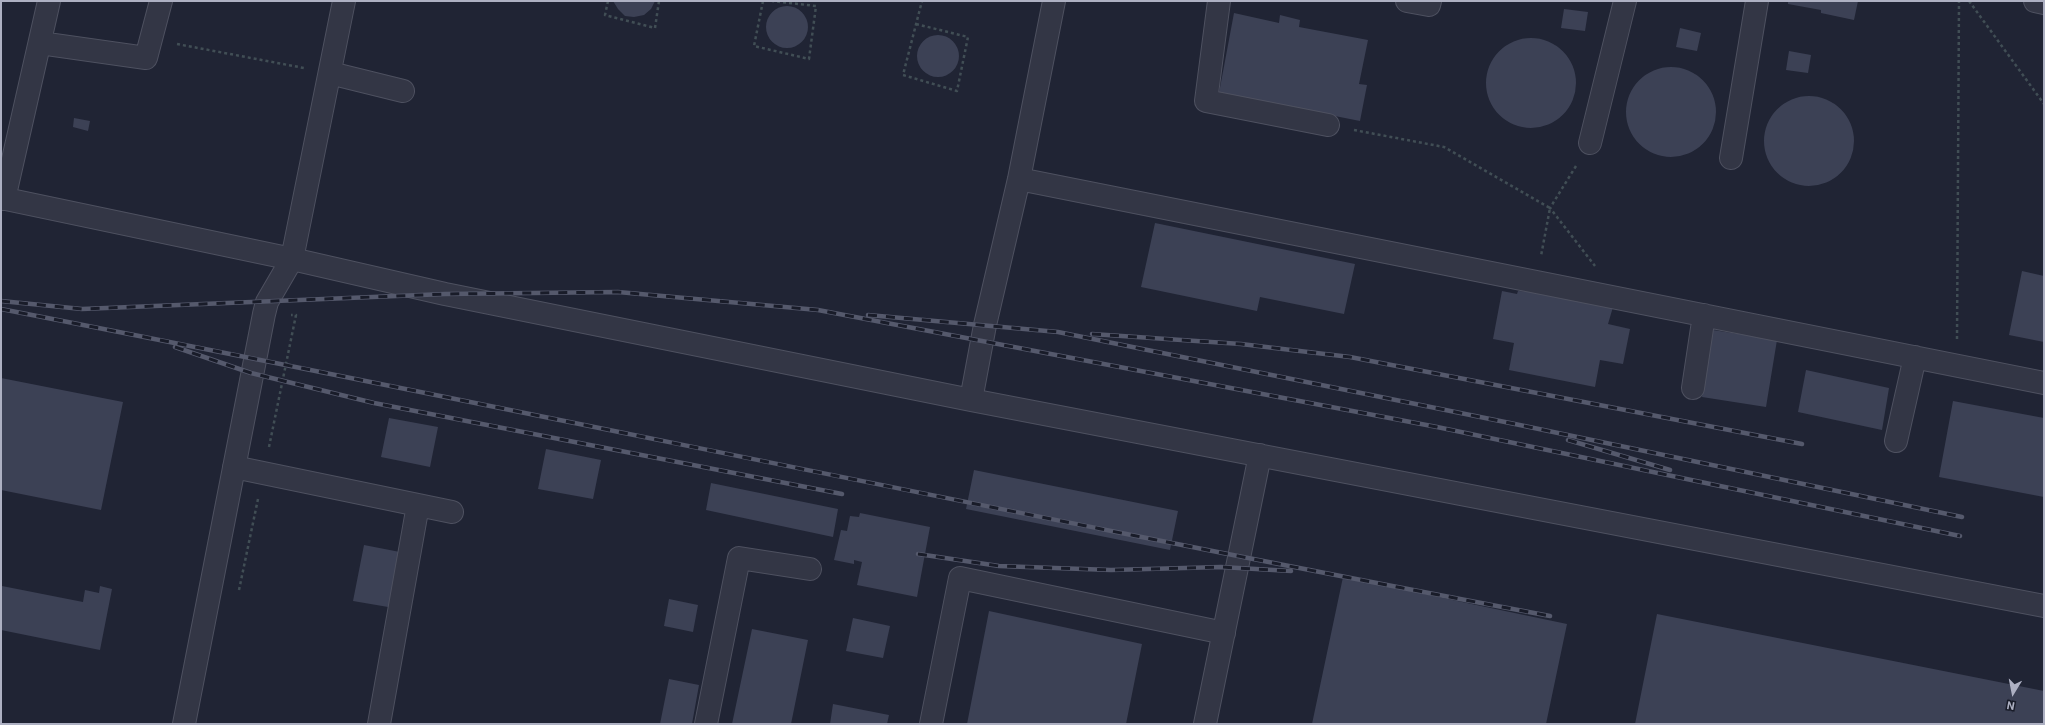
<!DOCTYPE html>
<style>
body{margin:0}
#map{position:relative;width:2045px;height:725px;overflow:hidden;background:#202434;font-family:Roboto,sans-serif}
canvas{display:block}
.frame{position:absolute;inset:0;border:2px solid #adb0c2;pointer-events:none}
.north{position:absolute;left:1993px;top:673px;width:40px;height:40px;-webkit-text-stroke:3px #191c29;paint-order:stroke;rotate:190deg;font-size:11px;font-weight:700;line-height:16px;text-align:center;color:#adb0c2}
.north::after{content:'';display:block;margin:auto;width:14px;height:18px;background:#adb0c2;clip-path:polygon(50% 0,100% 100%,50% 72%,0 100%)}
</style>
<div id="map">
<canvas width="2045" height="725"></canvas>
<div class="frame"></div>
<div class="north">N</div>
</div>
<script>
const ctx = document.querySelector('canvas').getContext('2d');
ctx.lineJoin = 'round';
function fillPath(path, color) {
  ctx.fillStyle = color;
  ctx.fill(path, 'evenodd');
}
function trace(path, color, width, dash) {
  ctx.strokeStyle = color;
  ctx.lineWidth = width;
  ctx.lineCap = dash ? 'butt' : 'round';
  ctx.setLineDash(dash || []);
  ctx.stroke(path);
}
fillPath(new Path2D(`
 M 613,1 L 655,1 L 651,9 L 644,15 L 634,17 L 625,16 L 618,9 Z
 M 1788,1 L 1858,1 L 1854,20 L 1821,13 L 1821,10 L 1788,4 Z
 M766 27a21 21 0 1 1 42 0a21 21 0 1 1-42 0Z
 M 1564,9 L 1588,12 L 1585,31 L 1561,28 Z
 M 1234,13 L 1279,23 L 1280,15 L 1300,20 L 1299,27 L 1368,40 L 1359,84 L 1367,85 L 1360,121 L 1219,93 Z
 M 1680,28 L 1701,33 L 1697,51 L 1676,47 Z
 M917 56a21 21 0 1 1 42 0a21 21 0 1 1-42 0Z
 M1486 83a45 45 0 1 1 90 0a45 45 0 1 1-90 0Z
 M 1789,51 L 1811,55 L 1808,73 L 1786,70 Z
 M1626 112a45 45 0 1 1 90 0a45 45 0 1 1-90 0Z
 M1764 141a45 45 0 1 1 90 0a45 45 0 1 1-90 0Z
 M 74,118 L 90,121 L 88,131 L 73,127 Z
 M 1155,223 L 1355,264 L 1344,314 L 1260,297 L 1257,311 L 1141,287 Z
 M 2022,271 L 2044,276 L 2044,342 L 2009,335 Z
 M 1502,291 L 1517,294 L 1518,291 L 1539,292 L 1613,307 L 1608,324 L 1630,329 L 1623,364 L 1600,360 L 1595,387 L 1509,370 L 1514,343 L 1493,339 Z
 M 1713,330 L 1777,340 L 1766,407 L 1702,397 Z
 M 1806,370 L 1889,388 L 1882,430 L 1798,412 Z
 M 1,378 L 123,402 L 101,510 L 1,490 Z
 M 1953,401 L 2044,418 L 2044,497 L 1939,477 Z
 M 389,418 L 438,427 L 430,467 L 381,457 Z
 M 546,449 L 601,460 L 593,499 L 538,489 Z
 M 974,470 L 1178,511 L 1170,550 L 966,509 Z
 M 711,483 L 838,509 L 833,537 L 706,510 Z
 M 860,513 L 930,527 L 917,597 L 857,585 L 862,562 L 854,560 L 854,564 L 834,560 L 841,530 L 847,531 L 850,516 L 859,517 Z
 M 364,545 L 405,553 L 394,608 L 353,601 Z
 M 1343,577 L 1567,624 L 1546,724 L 1312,724 Z
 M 2,586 L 83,602 L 85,590 L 99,593 L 100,586 L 112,589 L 100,650 L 1,630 Z
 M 669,599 L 698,605 L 693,632 L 664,626 Z
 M 989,611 L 1142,644 L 1126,724 L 967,724 Z
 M 1657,614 L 2044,691 L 2044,724 L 1635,724 Z
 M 853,618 L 890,626 L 883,658 L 846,651 Z
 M 752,629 L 808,640 L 791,724 L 732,724 Z
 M 669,679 L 699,685 L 692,724 L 660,724 Z
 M 833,704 L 889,715 L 887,724 L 830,724 Z`), '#3c4155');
const minor = new Path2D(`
 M 1219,1 L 1206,101 L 1328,125
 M 1407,1 L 1429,5 L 1430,1
 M 2035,1 L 2044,3
 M 40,43 L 146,58 L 161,1
 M 330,73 L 403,91
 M 1590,143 L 1625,1
 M 1731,158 L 1757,1
 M 1019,179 L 2044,383
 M 1,198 L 292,259 L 445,294 L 971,400 L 2044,606
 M 4,199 L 49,1
 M 1693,388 L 1704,315
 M 971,400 L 985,325 L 1019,179 L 1054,1
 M 1896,441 L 1915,357
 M 234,467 L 452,512
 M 184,724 L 264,314 L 267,302 L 292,259 L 344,1
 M 379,724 L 418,505
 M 706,724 L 739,558 L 810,569
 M 931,724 L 960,578 L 1224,633
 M 1205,724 L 1260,455`);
trace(minor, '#4e5160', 24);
trace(new Path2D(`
 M 608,1 L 605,15 L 655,28 L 659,1
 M 763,1 L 754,46 L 809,59 L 816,6 L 772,1
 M 1969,1 L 2044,104
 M 916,24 L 968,37 L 957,91 L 903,75 L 922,1
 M 177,44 L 304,68
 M 1354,130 L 1444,147 L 1550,208 L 1541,256
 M 1576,166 L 1550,208 L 1595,266
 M 1957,339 L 1959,1
 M 269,447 L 296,315 L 291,315
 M 239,590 L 258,499`), '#414e55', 2.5, [3, 3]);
trace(minor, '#333645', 22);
const rail = new Path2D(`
 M 1,301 L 82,309 L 445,294 L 618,292 L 818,310 L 1437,427 L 1960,536
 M 1,309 C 518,409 1033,519 1550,616
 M 868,315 L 1058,332 L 1510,423 L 1962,517
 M 1092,334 L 1241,344 L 1350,357 L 1802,444
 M 175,347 L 251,373 L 374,403 L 842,494
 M 1568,440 L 1670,470
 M 918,554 L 999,566 L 1111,570 L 1221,567 L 1291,571`);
trace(rail, '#55596c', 4.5);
trace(rail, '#191c29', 3, [9]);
</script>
